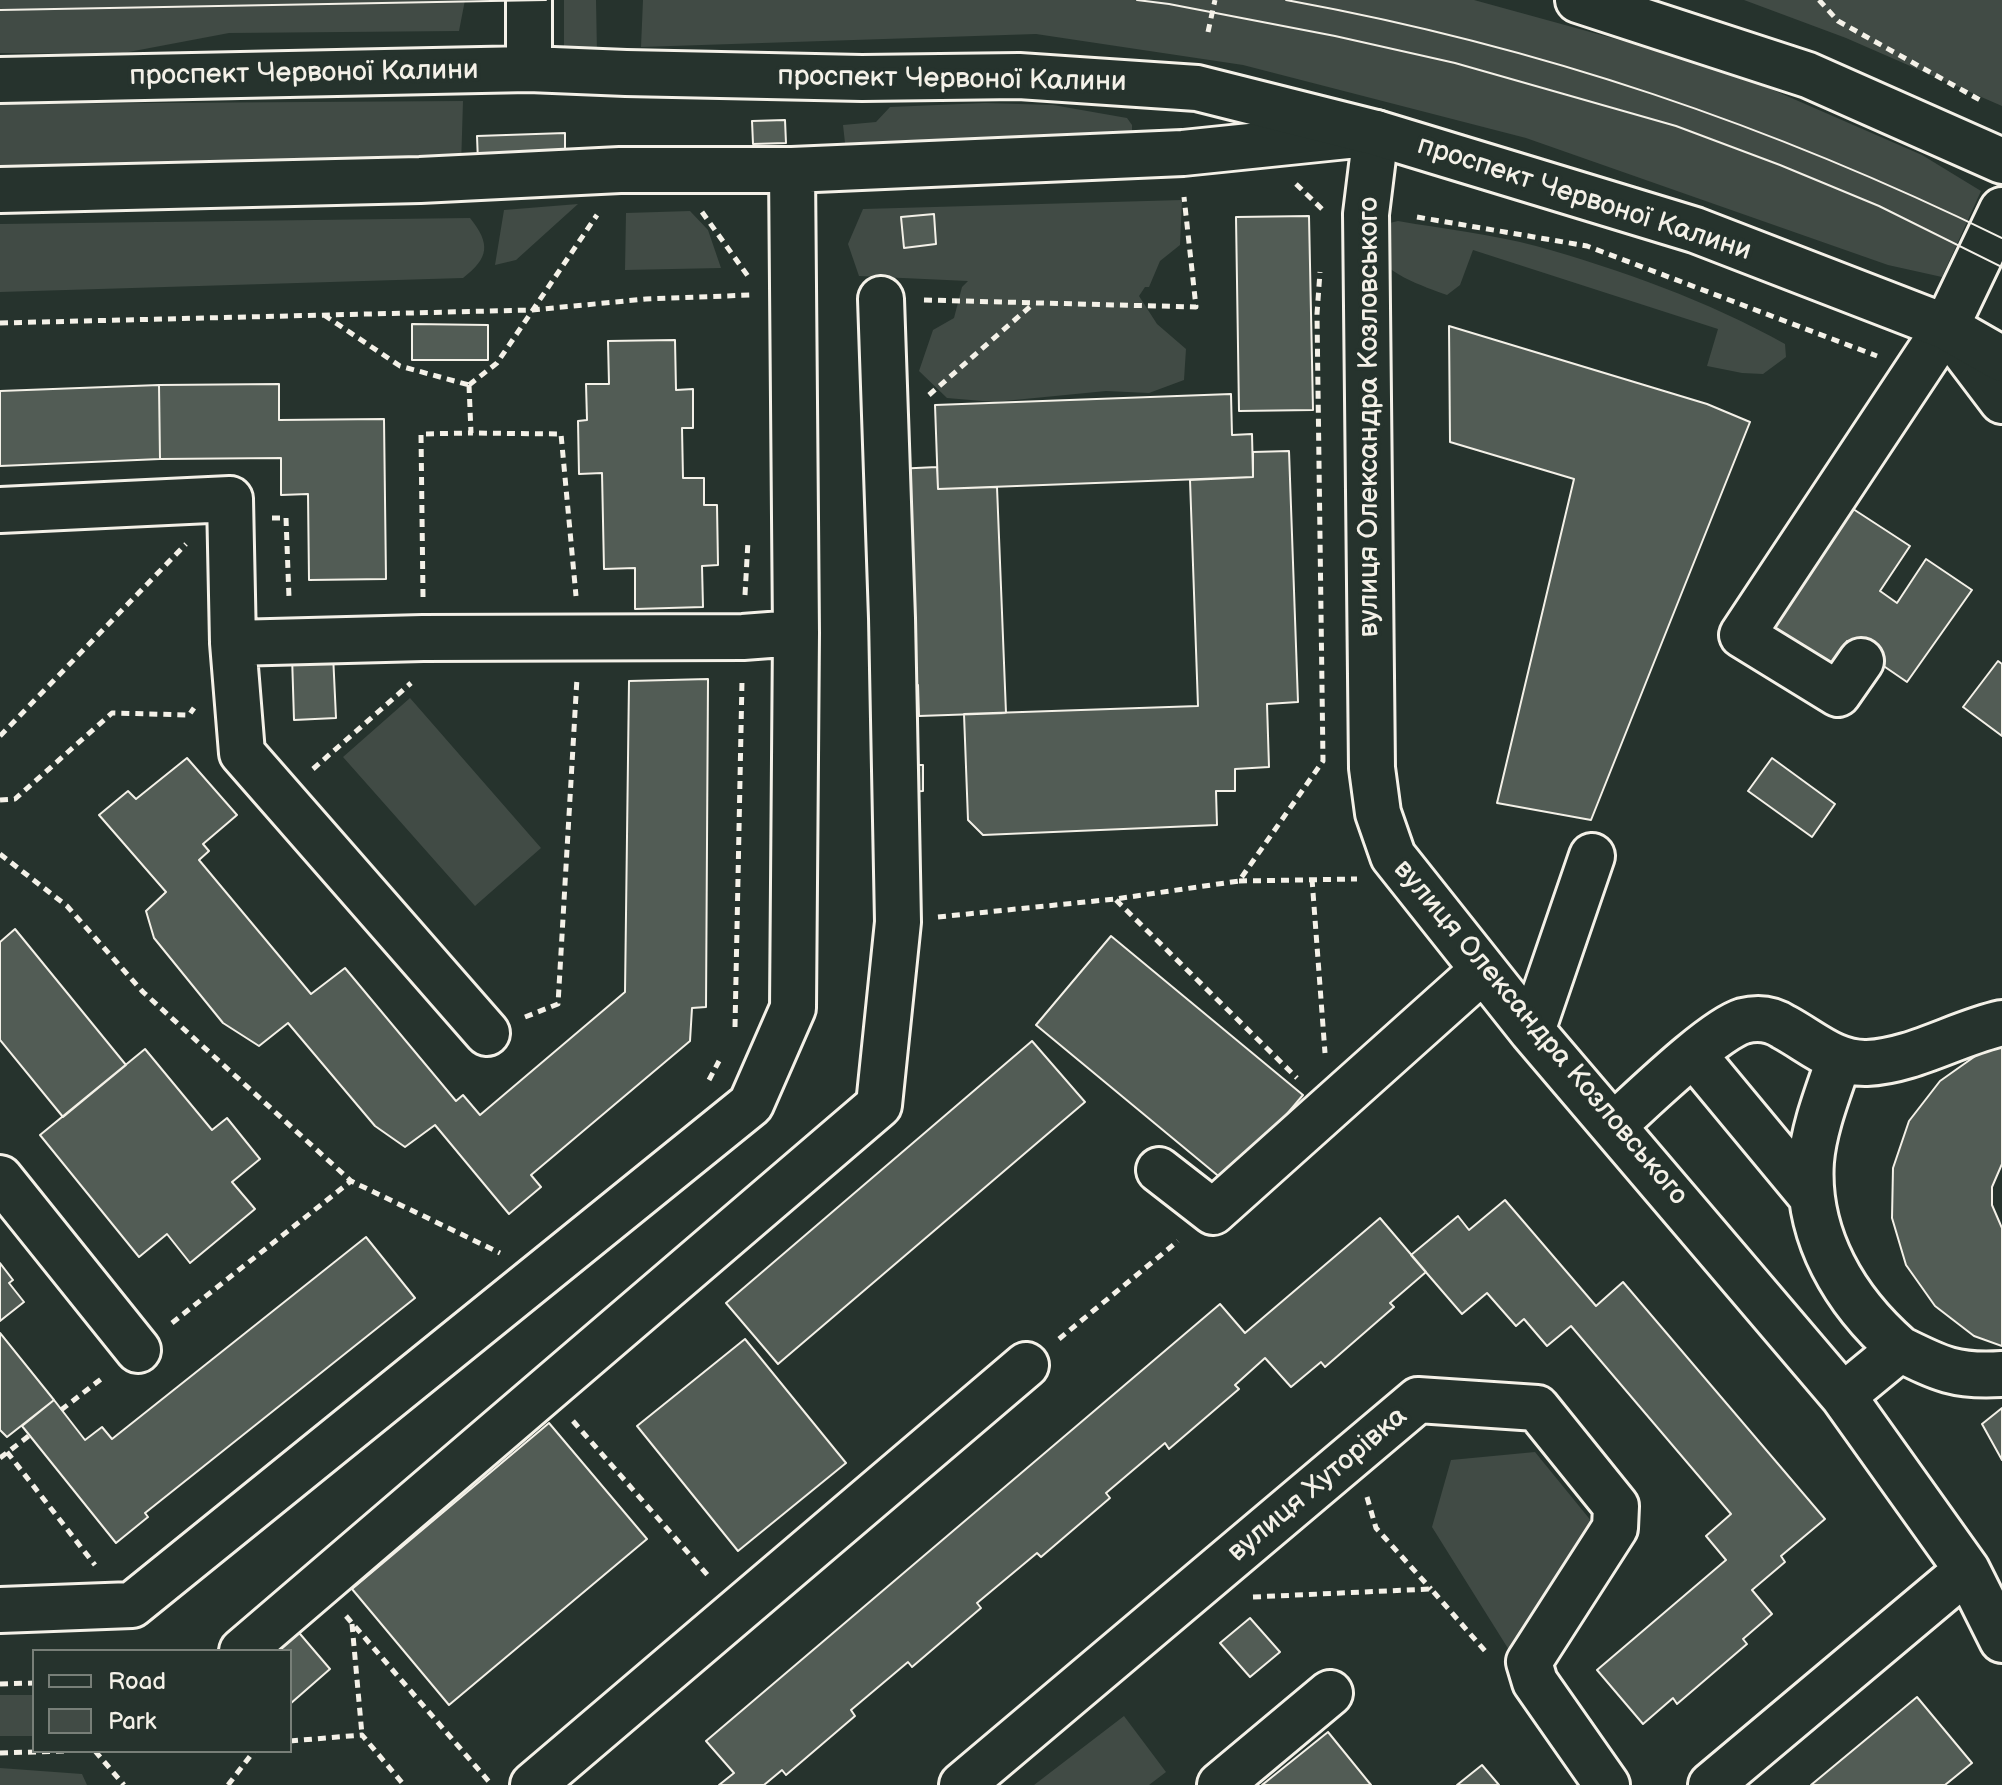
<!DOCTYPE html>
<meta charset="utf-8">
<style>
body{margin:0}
#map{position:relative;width:2002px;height:1785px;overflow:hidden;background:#26332d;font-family:"Balsamiq Sans",sans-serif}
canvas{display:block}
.legend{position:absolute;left:32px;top:1649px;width:260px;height:104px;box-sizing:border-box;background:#26332d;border:2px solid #787f78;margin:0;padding:10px 14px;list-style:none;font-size:24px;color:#f4f1e8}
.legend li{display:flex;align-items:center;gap:16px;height:40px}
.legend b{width:40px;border:2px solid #787f78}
</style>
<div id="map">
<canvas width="2002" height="1785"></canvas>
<ul class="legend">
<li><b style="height:10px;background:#26332d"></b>Road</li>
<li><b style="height:22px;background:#414b45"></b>Park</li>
</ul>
</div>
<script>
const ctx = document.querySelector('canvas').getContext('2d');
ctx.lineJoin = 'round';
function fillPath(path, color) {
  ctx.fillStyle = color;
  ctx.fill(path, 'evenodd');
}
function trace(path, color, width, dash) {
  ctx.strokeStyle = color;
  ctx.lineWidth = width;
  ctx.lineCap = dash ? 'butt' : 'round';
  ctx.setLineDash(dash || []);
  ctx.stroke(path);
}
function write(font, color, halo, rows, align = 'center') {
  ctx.font = font + ' "Balsamiq Sans",sans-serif';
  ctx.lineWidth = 8;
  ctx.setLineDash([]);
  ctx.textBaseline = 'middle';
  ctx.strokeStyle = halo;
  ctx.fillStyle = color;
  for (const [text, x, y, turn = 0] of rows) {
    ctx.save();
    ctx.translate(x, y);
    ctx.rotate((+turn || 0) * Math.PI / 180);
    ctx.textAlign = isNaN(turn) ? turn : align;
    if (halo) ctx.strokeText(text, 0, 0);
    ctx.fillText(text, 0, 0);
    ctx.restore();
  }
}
fillPath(new Path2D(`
 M 0,0 L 465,0 L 459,31 L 229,33 L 118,54 L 0,53 Z
 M 564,0 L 596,0 L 597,53 L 564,52 Z
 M 643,0 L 1474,0 L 1725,69 L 1922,155 L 1981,191 L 1942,277 L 1888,265 L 1526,138 L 1243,65 L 1036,34 L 641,47 Z
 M 1744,0 L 2002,0 L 2002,106 L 1846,38 Z
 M 463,101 L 461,167 L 0,169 L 0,104 Z
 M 985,103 L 1053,105 L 1127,118 L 1132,125 L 1132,134 L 1123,140 L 999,137 L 845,143 L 843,125 L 876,122 L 890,107 Z
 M 1182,200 L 1180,245 L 1160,261 L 1149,287 L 1145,287 L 1139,296 L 1157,324 L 1186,349 L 1184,380 L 1149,393 L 1106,391 L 994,402 L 947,398 L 919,371 L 933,330 L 954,318 L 962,287 L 968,281 L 859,276 L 848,244 L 863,209 Z
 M 578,204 L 516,260 L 495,265 L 504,210 Z
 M 690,211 L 708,230 L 721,268 L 625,270 L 626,213 Z
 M 470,218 C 491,244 489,258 463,278 L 0,292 L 0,224 Z
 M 1398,221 C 1444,229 1491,234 1536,246 C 1622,270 1708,301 1785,344 L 1786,357 L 1763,374 L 1742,373 L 1707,366 L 1718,329 L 1473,250 L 1460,285 L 1447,295 C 1425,287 1379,272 1373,247 C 1372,241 1373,233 1373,227 Z
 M 410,698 L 541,848 L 475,906 L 343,757 Z
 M 1535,1452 L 1601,1533 L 1509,1650 L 1432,1527 L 1451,1460 Z
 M 0,1695 L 34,1695 L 34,1736 L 0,1736 Z
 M 1124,1716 L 1166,1772 L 1149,1785 L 1034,1785 Z
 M 0,1768 L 82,1774 L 87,1785 L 0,1785 Z`), '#414b45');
const building = new Path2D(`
 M 785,120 L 786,143 L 753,144 L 752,121 Z
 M 565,133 L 565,160 L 478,162 L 477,136 Z
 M 934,214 L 936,244 L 904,248 L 901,217 Z
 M 1309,216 L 1313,410 L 1239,411 L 1236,217 Z
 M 412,324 L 488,325 L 488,360 L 412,360 Z
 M 1449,326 L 1707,404 L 1750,422 L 1591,820 L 1497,803 L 1574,479 L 1450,442 Z
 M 675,340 L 676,390 L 693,389 L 693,428 L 682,428 L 683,478 L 704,478 L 704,505 L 717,505 L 718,565 L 702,566 L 703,607 L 635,609 L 635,568 L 604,569 L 602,473 L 579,474 L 578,421 L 587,420 L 586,384 L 609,384 L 608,341 Z
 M 279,384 L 279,420 L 384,419 L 386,579 L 309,580 L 308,494 L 281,495 L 281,458 L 160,459 L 159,385 Z
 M 159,385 L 160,459 L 0,466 L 0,391 Z
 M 1231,394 L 1232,435 L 1252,434 L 1253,477 L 938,489 L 935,405 Z
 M 1289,451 L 1298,702 L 1267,704 L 1269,767 L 1235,769 L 1235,791 L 1216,791 L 1217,825 L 983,835 L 968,820 L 964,714 L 1198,706 L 1190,480 L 1253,477 L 1253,452 Z
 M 937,467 L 938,489 L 997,487 L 1006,713 L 919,716 L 918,685 L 903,685 L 895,469 Z
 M 1847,505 L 1910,546 L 1880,591 L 1897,603 L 1926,559 L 1972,590 L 1907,682 L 1847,641 L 1829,668 L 1766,627 Z
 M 333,654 L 336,718 L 294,720 L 292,656 Z
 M 1998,661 L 2002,664 L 2002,736 L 1963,707 Z
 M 708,679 L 706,1007 L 692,1008 L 690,1041 L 531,1175 L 541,1187 L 509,1214 L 435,1125 L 405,1147 L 375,1126 L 288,1023 L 259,1046 L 223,1023 L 154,938 L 146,911 L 166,892 L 99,815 L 128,791 L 136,799 L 187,758 L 237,815 L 203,844 L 209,851 L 199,860 L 311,994 L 345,968 L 456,1101 L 463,1095 L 480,1115 L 625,992 L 629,681 Z
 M 1772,758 L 1835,804 L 1812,837 L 1748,791 Z
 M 904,765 L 923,765 L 923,791 L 904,792 Z
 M 15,929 L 126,1065 L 63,1117 L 0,1040 L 0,942 Z
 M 1111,936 L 1303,1095 L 1228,1184 L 1036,1025 Z
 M 1032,1041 L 1085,1102 L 778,1364 L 726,1303 Z
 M 2002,1046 L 2002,1164 L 1992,1187 L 1992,1205 L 2002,1228 L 2002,1346 L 1974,1336 L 1935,1306 L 1906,1265 L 1892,1218 L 1893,1168 L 1909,1121 L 1940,1081 L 1981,1052 Z
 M 145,1049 L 212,1130 L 227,1118 L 260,1159 L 232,1182 L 255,1209 L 190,1263 L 167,1234 L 139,1257 L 40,1135 Z
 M 1505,1200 L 1596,1306 L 1623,1282 L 1825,1519 L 1781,1556 L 1785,1562 L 1752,1590 L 1772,1614 L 1743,1639 L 1747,1644 L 1677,1704 L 1673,1698 L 1643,1724 L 1597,1670 L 1726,1560 L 1706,1536 L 1731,1514 L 1571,1326 L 1547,1346 L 1524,1319 L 1516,1326 L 1487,1293 L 1462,1314 L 1411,1255 L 1458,1216 L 1469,1230 Z
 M 1380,1218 L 1426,1272 L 1390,1303 L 1394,1307 L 1325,1367 L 1321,1362 L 1291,1387 L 1265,1358 L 1235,1385 L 1239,1389 L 1169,1449 L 1165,1443 L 1106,1493 L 1110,1498 L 1041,1557 L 1037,1553 L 977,1603 L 981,1608 L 912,1667 L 908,1662 L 851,1710 L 855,1716 L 786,1775 L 782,1770 L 764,1785 L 719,1785 L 734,1773 L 706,1741 L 1220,1304 L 1245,1333 Z
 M 366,1237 L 415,1298 L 145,1513 L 148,1517 L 116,1543 L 22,1426 L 54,1400 L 85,1440 L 102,1427 L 112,1439 Z
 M 0,1263 L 13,1280 L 9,1283 L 24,1302 L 0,1321 Z
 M 0,1333 L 54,1400 L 7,1437 L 0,1430 Z
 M 745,1339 L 846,1463 L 738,1551 L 637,1426 Z
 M 2002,1408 L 2002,1460 L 1982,1424 Z
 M 549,1423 L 647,1539 L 449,1705 L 352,1589 Z
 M 1250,1618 L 1280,1652 L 1250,1677 L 1220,1643 Z
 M 295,1628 L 330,1669 L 290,1704 L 290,1651 L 269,1651 Z
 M 1917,1697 L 1972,1763 L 1945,1785 L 1811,1785 Z
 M 1328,1732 L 1371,1785 L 1262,1785 Z
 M 1482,1765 L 1499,1785 L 1457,1785 Z`);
fillPath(building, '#525c55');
trace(building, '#f4f1e8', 2);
const minor = new Path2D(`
 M 0,190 L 420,180 L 620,170 L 792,170 L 1183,153 L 1376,133 L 1366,214 L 1372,768 L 1378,813 L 1393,856 L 1532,1031 L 1843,1396 L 1967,1570 L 2002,1640
 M 0,510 L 230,499 L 233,643 L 242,753 L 487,1033
 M 233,643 L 423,638 L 743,637 L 796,633
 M 1861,661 L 1838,694 L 1742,635 L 1946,327 L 2002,401
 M 1532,1031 L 1592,856
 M 1694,1055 L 1811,1196
 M 1839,1060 C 1828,1093 1814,1127 1811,1161 C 1806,1236 1845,1301 1900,1349
 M 1614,1125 C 1642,1100 1712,1031 1743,1021 C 1758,1017 1772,1019 1784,1027 C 1812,1042 1834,1064 1867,1063 C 1913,1061 1957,1033 2002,1023
 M 1159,1170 L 1213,1212 L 1483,970
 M 0,1178 L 138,1350
 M 1843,1396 L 1900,1349 C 1940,1369 1956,1377 2002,1374
 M 0,1610 L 132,1605 L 751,1104 L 793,1008 L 796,633 L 792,170
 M 242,1651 L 879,1105 L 898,922 L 892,618 L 881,299
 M 533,1785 L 1026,1365
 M 962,1785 L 1418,1400 L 1537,1408 L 1616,1506 L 1615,1528 L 1529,1662 L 1535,1682 L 1607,1785
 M 1220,1785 L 1330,1693
 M 1711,1785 L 1967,1570`);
const major = new Path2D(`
 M 1578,0 L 1808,75 L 2002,161
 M 529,69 L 529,0
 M 0,80 L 529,69 L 626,73 L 862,78 L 1019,76 L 1197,88 L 1376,133 L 1695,230 L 1946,327 L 2002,359
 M 1946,327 L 2002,210`);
trace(minor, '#f4f1e8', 50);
trace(major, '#f4f1e8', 50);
trace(new Path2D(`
 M 1819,0 L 1838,21 L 1980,100
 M 1208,32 L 1215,0
 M 1296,184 L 1323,210
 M 702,212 L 750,279
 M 1417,217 L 1587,246 L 1877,356
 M 924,300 L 1196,307 L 1184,197
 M 324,315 L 400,366 L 469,385
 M 0,323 L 532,310 L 646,299 L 751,295
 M 469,385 L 497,363 L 597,215
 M 469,385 L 471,433 L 561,434 L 576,596
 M 929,395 L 1033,304
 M 272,518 L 286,518 L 289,598
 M 745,595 L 748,541
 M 423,597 L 421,434 L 471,433
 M 0,736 L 186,544
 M 313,769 L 411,683
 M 0,800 L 15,799 L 112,713 L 189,715 L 194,708
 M 0,854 L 67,906 L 143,992 L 351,1181
 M 1312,879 L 1325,1053
 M 1239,881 L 1357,879
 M 1116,900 L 1297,1078
 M 938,917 L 1115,899 L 1239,881 L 1323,761 L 1317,314 L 1320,272
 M 525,1017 L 558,1004 L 577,678
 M 735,1027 L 742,681
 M 709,1080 L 719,1061
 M 172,1323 L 351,1181 L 500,1253
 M 1059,1339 L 1178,1241
 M 61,1410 L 105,1376
 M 573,1421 L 711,1579
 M 7,1452 L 95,1565
 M 0,1458 L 30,1435
 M 1367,1497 L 1376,1528 L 1431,1589
 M 1253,1597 L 1431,1589 L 1486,1652
 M 346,1616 L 491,1784
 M 352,1624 L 362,1735
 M 0,1684 L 34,1683
 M 290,1741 L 362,1735 L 404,1785
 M 95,1751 L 124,1785
 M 0,1753 L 67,1751
 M 228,1785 L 254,1751`), '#f4f1e8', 5, [8, 6]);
trace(minor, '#26332d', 44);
trace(major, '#26332d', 44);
trace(new Path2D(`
 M 1137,0 L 1169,4 L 1335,36 L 1455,63 L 1676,126 L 1780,165 L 1879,206 L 2002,267
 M 1286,0 C 1539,46 1771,125 2002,238
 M 0,10 L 546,0`), '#f4f1e8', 2);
write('28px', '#f4f1e8', '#26332d', [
 ["проспект Червоної Калини",304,74,-1],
 ["проспект Червоної Калини",952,80,1],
 ["проспект Червоної Калини",1584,199,18],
 ["вулиця Олександра Козловського",1370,417,-90],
 ["вулиця Олександра Козловського",1540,1033,50],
 ["вулиця Хуторівка",1318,1485,-40]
]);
</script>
